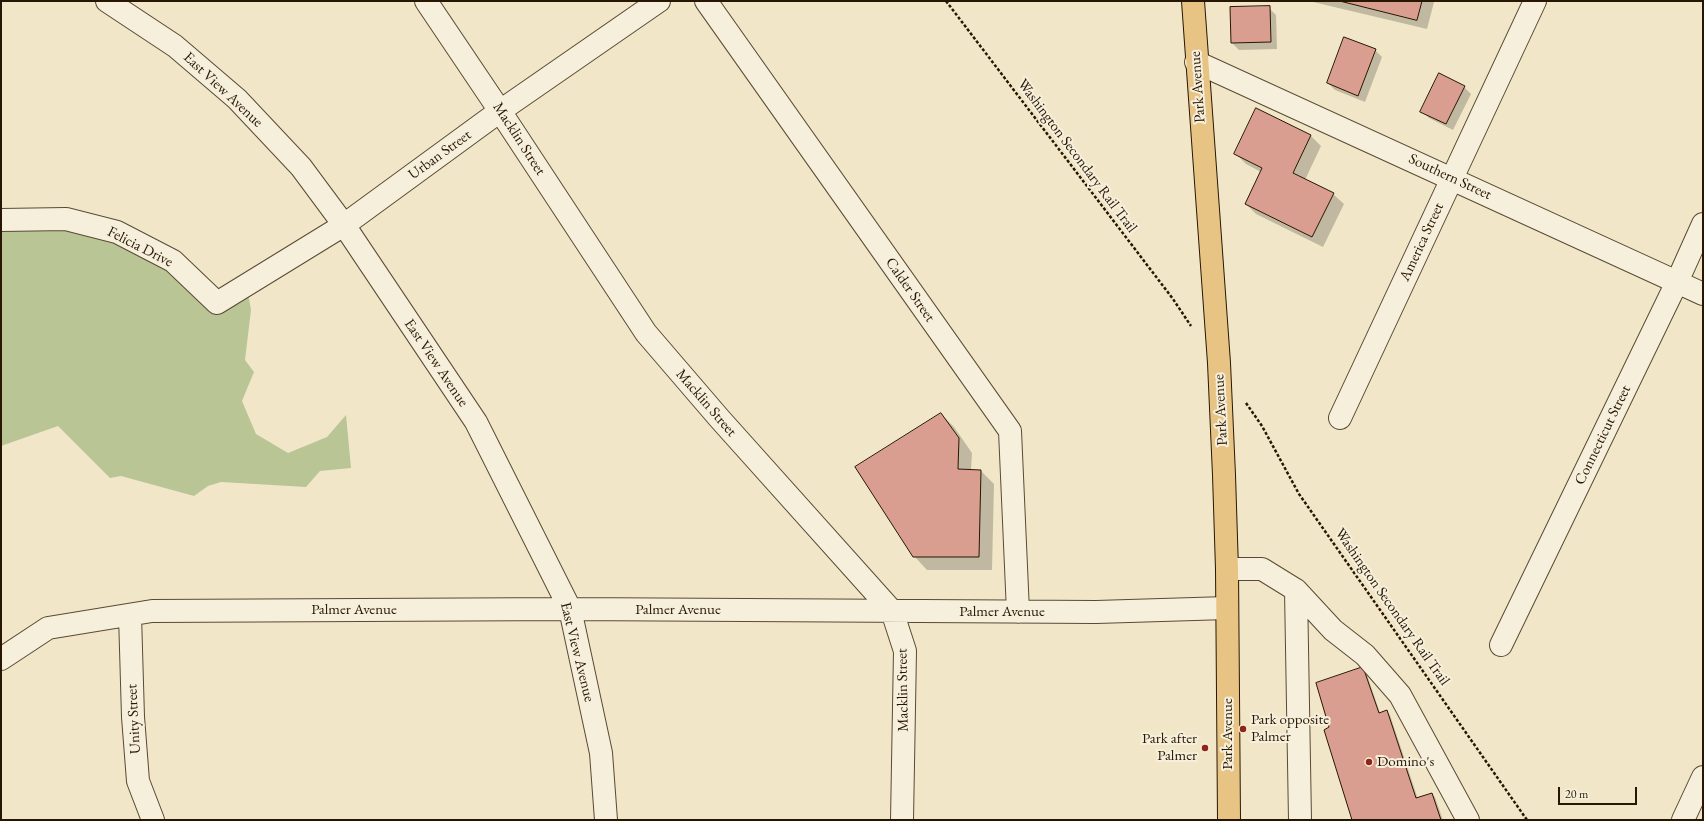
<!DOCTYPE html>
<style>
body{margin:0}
#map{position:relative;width:1704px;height:821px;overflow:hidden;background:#f1e7c8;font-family:"EB Garamond",serif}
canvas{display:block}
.frame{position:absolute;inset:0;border:2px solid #271602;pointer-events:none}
.scale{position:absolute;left:1558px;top:787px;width:79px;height:18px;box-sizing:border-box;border:2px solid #271602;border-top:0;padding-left:5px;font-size:12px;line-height:14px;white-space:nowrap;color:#271602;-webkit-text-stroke:3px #f6efdb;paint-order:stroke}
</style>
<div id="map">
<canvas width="1704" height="821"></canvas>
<div class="frame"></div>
<div class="scale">20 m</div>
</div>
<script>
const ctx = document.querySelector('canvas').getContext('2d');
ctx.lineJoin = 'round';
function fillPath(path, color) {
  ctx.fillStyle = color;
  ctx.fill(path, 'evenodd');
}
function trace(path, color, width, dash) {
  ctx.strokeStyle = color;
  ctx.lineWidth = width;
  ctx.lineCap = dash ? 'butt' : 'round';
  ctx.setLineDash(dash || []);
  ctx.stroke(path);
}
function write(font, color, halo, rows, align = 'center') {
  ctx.font = font + ' "EB Garamond",serif';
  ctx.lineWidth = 4;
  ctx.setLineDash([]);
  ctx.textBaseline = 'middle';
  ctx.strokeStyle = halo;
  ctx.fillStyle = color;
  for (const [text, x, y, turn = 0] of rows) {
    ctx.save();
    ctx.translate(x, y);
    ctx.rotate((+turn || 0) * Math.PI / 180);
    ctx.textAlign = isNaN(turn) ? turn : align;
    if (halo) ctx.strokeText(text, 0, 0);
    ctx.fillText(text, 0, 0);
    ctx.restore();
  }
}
fillPath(new Path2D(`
 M 1,222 L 119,232 L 217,302 L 248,293 L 251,310 L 245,360 L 254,372 L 242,401 L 256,434 L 288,453 L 327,437 L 346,415 L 351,468 L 320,471 L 306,487 L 221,482 L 208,486 L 194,496 L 121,476 L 110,478 L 58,426 L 1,446 Z`), '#bac596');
fillPath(new Path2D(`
 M 1309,1 L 1433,1 L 1434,2 L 1427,29 Z
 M 1231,8 L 1269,8 L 1276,15 L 1277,49 L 1239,50 L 1232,43 Z
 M 1375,50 L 1382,57 L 1365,102 L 1335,90 L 1328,83 Z
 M 1464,87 L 1471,94 L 1453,130 L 1429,118 L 1422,111 Z
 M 1257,110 L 1311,136 L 1321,146 L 1305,180 L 1333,194 L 1344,204 L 1323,247 L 1256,214 L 1246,204 L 1261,172 L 1246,164 L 1236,154 Z
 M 941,414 L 954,427 L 972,453 L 971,470 L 981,471 L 994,484 L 992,570 L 927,570 L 914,556 Z
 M 1363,668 L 1366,672 L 1380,713 L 1387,712 L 1390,715 L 1418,799 L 1432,794 L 1435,797 L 1443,820 L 1353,820 L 1331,728 Z`), '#0003');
const building = new Path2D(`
 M 1340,1 L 1422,1 L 1417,20 Z
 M 1270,6 L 1271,42 L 1231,43 L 1230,7 Z
 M 1344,37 L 1376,49 L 1358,96 L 1327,83 Z
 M 1439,73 L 1465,86 L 1446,124 L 1420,112 Z
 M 1256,108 L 1311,135 L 1293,173 L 1334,193 L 1312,237 L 1245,204 L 1262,168 L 1234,154 Z
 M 941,413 L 959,438 L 958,469 L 981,470 L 979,557 L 913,557 L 855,467 Z
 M 1363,667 L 1379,713 L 1387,710 L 1416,798 L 1432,793 L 1441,820 L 1352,820 L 1324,730 L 1329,727 L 1316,683 Z`);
fillPath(building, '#da9e90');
trace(building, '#271602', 1);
const minor = new Path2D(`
 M 107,1 L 175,46 L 237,99 L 301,167 L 344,225 L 476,422 L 570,609 L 601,753 L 606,820
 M 426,1 L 500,111 L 646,333 L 719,418 L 892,611 L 905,651 L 902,820
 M 706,1 L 1010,431 L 1018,612
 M 1196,62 L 1703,294
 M 1,220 L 66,219 L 117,232 L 173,261 L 217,303 L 344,225 L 500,111 L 659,1
 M 1340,418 L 1535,1
 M 1227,569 L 1262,569 L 1296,590 L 1300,820
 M 1296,590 L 1333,630 L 1365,655 L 1400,695 L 1468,820
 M 130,615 L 133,717 L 138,781 L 153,820
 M 1501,645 L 1677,282 L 1703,224
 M 1,659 L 48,628 L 152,611 L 570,609 L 1096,612 L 1227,608
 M 1683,820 L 1703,777`);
const major = new Path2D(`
 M 1193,1 L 1219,363 L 1224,475 L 1227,569 L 1229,820`);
trace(minor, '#5a4a34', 24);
trace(major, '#271602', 24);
trace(new Path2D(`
 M 946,1 L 1173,299 L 1191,326
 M 1246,403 L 1262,426 L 1299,494 L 1527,820`), '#271602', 2.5, [3, 2]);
trace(minor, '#f6efdb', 22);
trace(major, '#e8c484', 22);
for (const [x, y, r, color] of [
 [1243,729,4,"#8f2418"],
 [1205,748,4,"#8f2418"],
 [1369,762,4,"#8f2418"]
]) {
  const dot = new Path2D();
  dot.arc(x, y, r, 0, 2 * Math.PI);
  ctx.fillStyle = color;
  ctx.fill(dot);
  trace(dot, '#f6efdb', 1.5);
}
write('15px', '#271602', '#f6efdb', [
 ["Park Avenue",1198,87,-94],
 ["East View Avenue",223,90,43],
 ["Macklin Street",519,139,57],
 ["Urban Street",440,155,-36],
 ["Washington Secondary Rail Trail",1077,156,53],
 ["Southern Street",1450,177,25],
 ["America Street",1422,242,-65],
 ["Felicia Drive",140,247,27],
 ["Calder Street",910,290,55],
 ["East View Avenue",436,363,56],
 ["Macklin Street",706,403,49],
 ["Park Avenue",1221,410,-93],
 ["Connecticut Street",1603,435,-64],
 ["Washington Secondary Rail Trail",1392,607,55],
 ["Palmer Avenue",354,610],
 ["Palmer Avenue",678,610],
 ["Palmer Avenue",1002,612],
 ["East View Avenue",577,652,76],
 ["Macklin Street",903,690,-91],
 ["Unity Street",134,719,-93],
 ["Park Avenue",1228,734,-90]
]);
write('15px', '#271602', '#f6efdb', [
 ["Park opposite",1251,720],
 ["Palmer",1251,737],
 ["Park after",1197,739,"right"],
 ["Palmer",1197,756,"right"],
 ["Domino's",1377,762]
], 'left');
</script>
